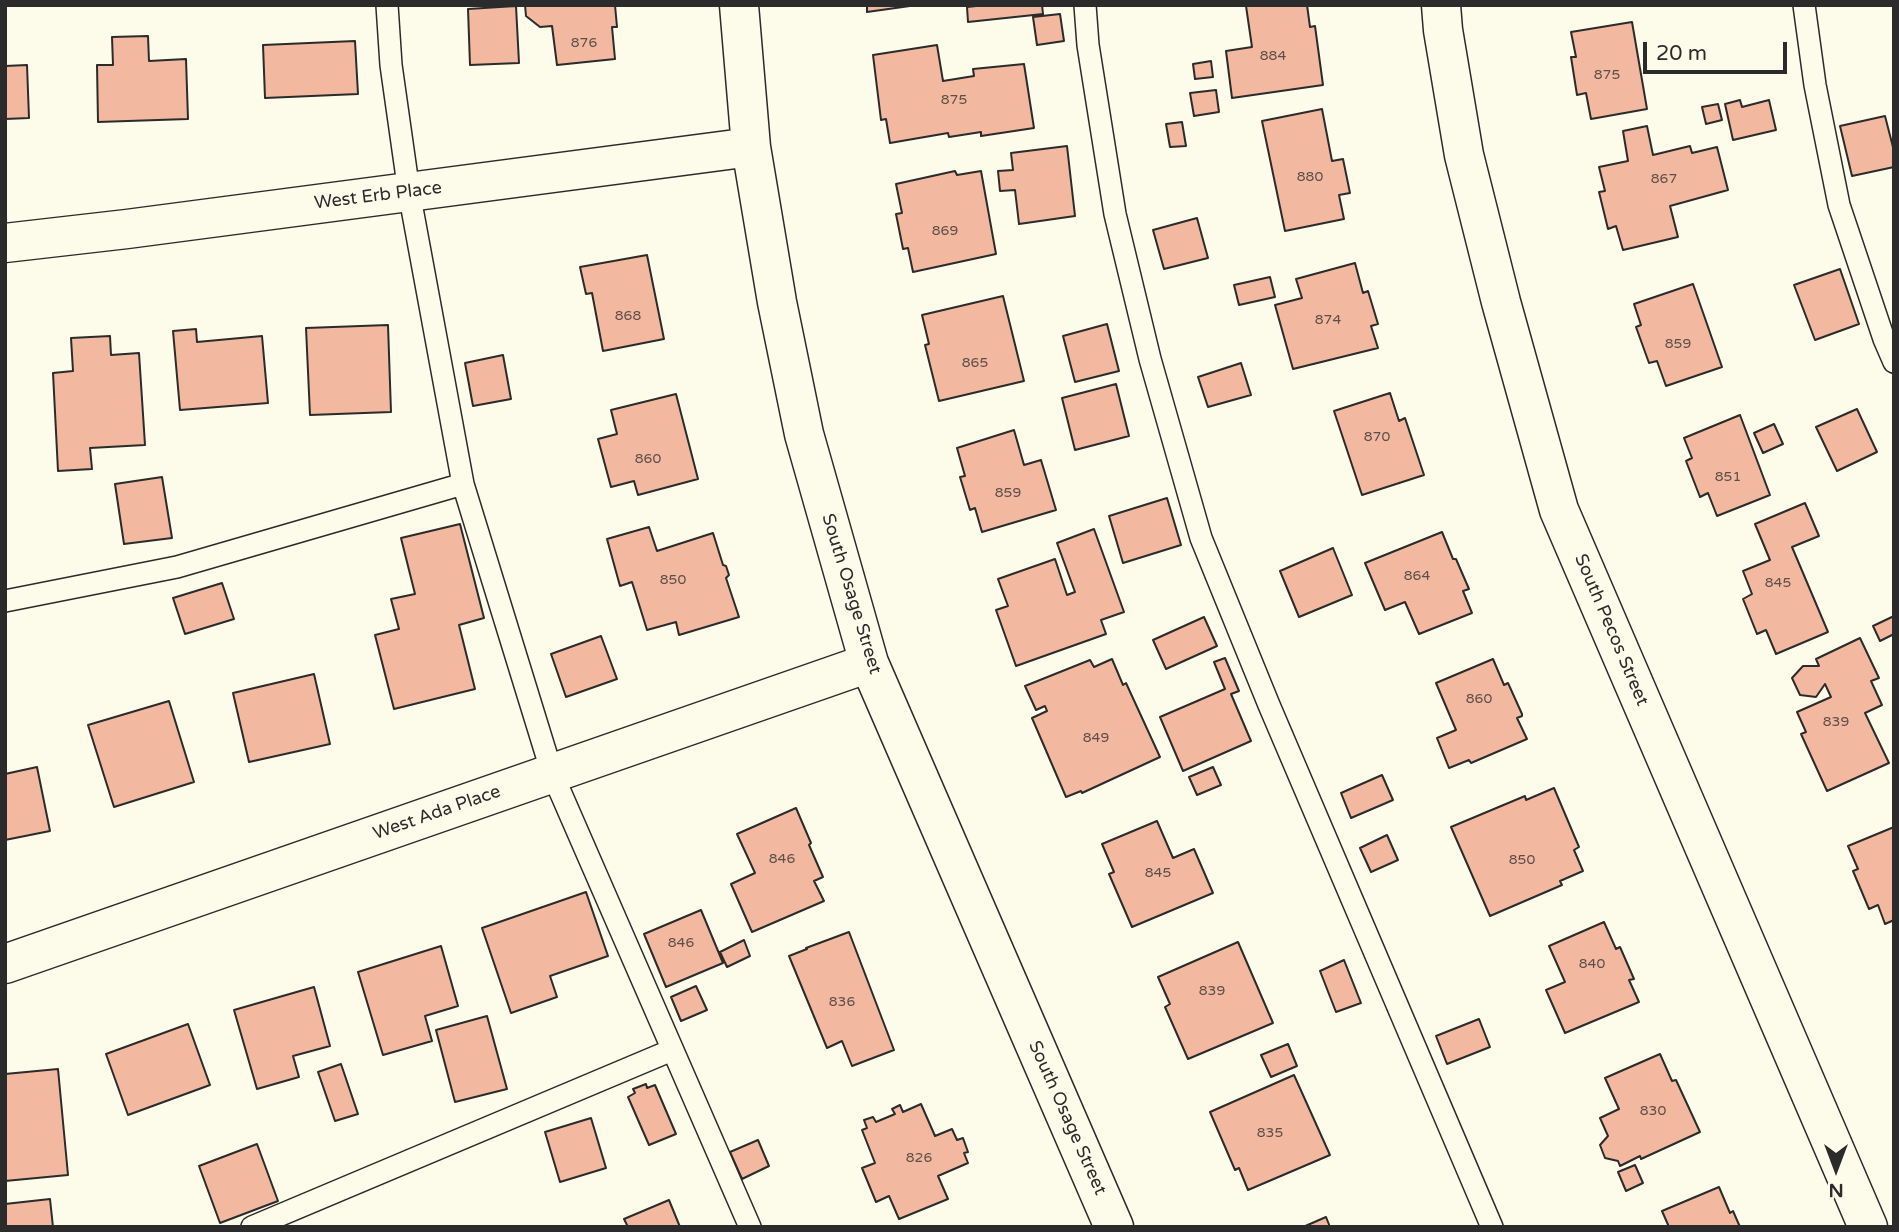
<!DOCTYPE html>
<style>
body{margin:0}
#map{position:relative;width:1899px;height:1232px;overflow:hidden;background:#fdfbea;font-family:"Varela Round",sans-serif}
canvas{display:block}
.frame{position:absolute;inset:0;border:7px solid #2b2b2b;pointer-events:none}
.north{position:absolute;left:1801px;top:1134px;width:70px;height:70px;-webkit-text-stroke:5px #fdfbea;paint-order:stroke;rotate:180deg;font-size:19px;font-weight:700;line-height:28px;text-align:center;color:#2b2b2b}
.north::after{content:'';display:block;margin:auto;width:24px;height:32px;background:#2b2b2b;clip-path:polygon(50% 0,100% 100%,50% 72%,0 100%)}
.scale{position:absolute;left:1643px;top:42px;width:144px;height:32px;box-sizing:border-box;border:4px solid #2b2b2b;border-top:0;padding-left:9px;font-size:21px;line-height:24px;white-space:nowrap;color:#2b2b2b;-webkit-text-stroke:5px #fdfbea;paint-order:stroke}
</style>
<div id="map">
<canvas width="1899" height="1232"></canvas>
<div class="frame"></div>
<div class="north">N</div>
<div class="scale">20 m</div>
</div>
<script>
const ctx = document.querySelector('canvas').getContext('2d');
ctx.lineJoin = 'round';
function fillPath(path, color) {
  ctx.fillStyle = color;
  ctx.fill(path, 'evenodd');
}
function trace(path, color, width, dash) {
  ctx.strokeStyle = color;
  ctx.lineWidth = width;
  ctx.lineCap = dash ? 'butt' : 'round';
  ctx.setLineDash(dash || []);
  ctx.stroke(path);
}
function write(font, color, halo, rows, align = 'center') {
  ctx.font = font + ' "Varela Round",sans-serif';
  ctx.lineWidth = 5;
  ctx.setLineDash([]);
  ctx.textBaseline = 'middle';
  ctx.strokeStyle = halo;
  ctx.fillStyle = color;
  for (const [text, x, y, turn = 0] of rows) {
    ctx.save();
    ctx.translate(x, y);
    ctx.rotate((+turn || 0) * Math.PI / 180);
    ctx.textAlign = isNaN(turn) ? turn : align;
    if (halo) ctx.strokeText(text, 0, 0);
    ctx.fillText(text, 0, 0);
    ctx.restore();
  }
}
const building = new Path2D(`
 M 525,5 L 615,5 L 617,27 L 612,27 L 615,59 L 557,65 L 552,26 L 540,27 L 526,16 Z
 M 867,5 L 917,5 L 867,12 Z
 M 985,5 L 1042,5 L 1043,14 L 968,22 L 967,7 Z
 M 1307,5 L 1310,27 L 1315,26 L 1323,85 L 1232,98 L 1226,51 L 1252,47 L 1246,6 Z
 M 516,6 L 519,63 L 470,65 L 468,9 Z
 M 1060,14 L 1064,41 L 1037,45 L 1033,17 Z
 M 1632,22 L 1647,109 L 1591,119 L 1586,93 L 1577,95 L 1571,57 L 1576,57 L 1571,32 Z
 M 148,36 L 149,61 L 186,59 L 188,119 L 98,122 L 97,65 L 113,65 L 112,37 Z
 M 355,41 L 358,94 L 265,98 L 263,45 Z
 M 937,45 L 943,81 L 974,76 L 973,69 L 1024,64 L 1034,128 L 981,136 L 981,132 L 949,137 L 948,133 L 890,143 L 886,119 L 881,120 L 873,55 Z
 M 1211,61 L 1213,77 L 1195,79 L 1193,64 Z
 M 27,65 L 29,118 L 5,119 L 5,66 Z
 M 1216,90 L 1219,112 L 1194,116 L 1190,93 Z
 M 1740,100 L 1742,107 L 1769,100 L 1776,130 L 1733,140 L 1725,104 Z
 M 1718,104 L 1722,120 L 1706,124 L 1702,107 Z
 M 1322,109 L 1332,161 L 1343,159 L 1350,193 L 1339,195 L 1344,219 L 1285,231 L 1262,121 Z
 M 1885,116 L 1894,151 L 1894,167 L 1852,176 L 1840,126 Z
 M 1182,122 L 1186,146 L 1170,147 L 1166,124 Z
 M 1647,126 L 1653,155 L 1690,146 L 1692,153 L 1717,147 L 1728,190 L 1670,206 L 1678,237 L 1623,250 L 1616,226 L 1608,229 L 1599,192 L 1605,191 L 1599,167 L 1628,161 L 1623,131 Z
 M 1067,146 L 1075,216 L 1019,224 L 1015,190 L 1000,191 L 998,171 L 1013,170 L 1011,153 Z
 M 955,171 L 957,175 L 981,171 L 996,254 L 913,272 L 908,248 L 903,249 L 896,214 L 902,213 L 896,184 Z
 M 1197,218 L 1208,258 L 1164,269 L 1153,230 Z
 M 647,255 L 664,339 L 603,351 L 592,293 L 586,294 L 580,267 Z
 M 1355,263 L 1363,293 L 1368,291 L 1378,324 L 1371,326 L 1378,348 L 1293,369 L 1275,305 L 1302,298 L 1296,279 Z
 M 1840,269 L 1859,324 L 1815,340 L 1794,285 Z
 M 1270,277 L 1275,297 L 1239,305 L 1234,285 Z
 M 1693,284 L 1722,367 L 1666,386 L 1657,361 L 1649,363 L 1636,327 L 1641,325 L 1634,304 Z
 M 1003,296 L 1024,381 L 939,401 L 925,345 L 929,344 L 922,315 Z
 M 1107,324 L 1119,371 L 1075,382 L 1063,336 Z
 M 388,325 L 391,412 L 310,415 L 306,328 Z
 M 196,329 L 197,342 L 262,336 L 268,403 L 180,410 L 173,331 Z
 M 110,336 L 111,355 L 139,353 L 145,445 L 90,448 L 92,469 L 58,471 L 53,373 L 73,371 L 71,338 Z
 M 503,355 L 511,399 L 473,406 L 465,363 Z
 M 1241,363 L 1251,395 L 1208,407 L 1198,377 Z
 M 1116,384 L 1129,436 L 1075,450 L 1062,398 Z
 M 1390,393 L 1399,421 L 1405,418 L 1424,475 L 1362,495 L 1334,411 Z
 M 676,394 L 698,479 L 638,495 L 634,481 L 611,487 L 598,439 L 617,434 L 611,410 Z
 M 1857,409 L 1877,452 L 1837,471 L 1816,427 Z
 M 1740,415 L 1770,495 L 1717,516 L 1708,493 L 1700,497 L 1686,461 L 1692,458 L 1684,438 Z
 M 1774,424 L 1783,444 L 1763,453 L 1754,433 Z
 M 1014,430 L 1024,465 L 1041,460 L 1056,510 L 982,532 L 975,508 L 970,510 L 960,477 L 965,476 L 957,448 Z
 M 162,477 L 172,538 L 124,544 L 115,484 Z
 M 1167,498 L 1181,545 L 1123,563 L 1109,516 Z
 M 1805,503 L 1819,536 L 1792,547 L 1828,632 L 1776,654 L 1766,630 L 1757,634 L 1743,599 L 1752,594 L 1743,571 L 1770,560 L 1755,524 Z
 M 460,524 L 484,618 L 459,625 L 475,689 L 394,709 L 375,635 L 399,629 L 391,599 L 415,594 L 401,538 Z
 M 649,527 L 657,551 L 713,533 L 723,565 L 726,566 L 729,575 L 726,578 L 739,617 L 679,635 L 676,622 L 647,630 L 632,582 L 620,586 L 607,539 Z
 M 1094,529 L 1124,612 L 1101,620 L 1106,634 L 1016,666 L 996,610 L 1008,606 L 998,579 L 1055,559 L 1067,595 L 1075,592 L 1057,543 Z
 M 1442,532 L 1453,559 L 1456,559 L 1469,589 L 1463,591 L 1472,613 L 1419,634 L 1405,602 L 1385,610 L 1365,563 Z
 M 1333,548 L 1352,595 L 1299,617 L 1280,571 Z
 M 222,583 L 234,619 L 185,634 L 173,598 Z
 M 1894,616 L 1894,634 L 1880,641 L 1873,626 Z
 M 1204,617 L 1217,646 L 1166,669 L 1153,640 Z
 M 601,636 L 617,679 L 566,697 L 551,654 Z
 M 1860,638 L 1879,678 L 1871,681 L 1882,705 L 1865,713 L 1889,763 L 1827,791 L 1801,734 L 1806,732 L 1797,712 L 1831,697 L 1825,684 L 1816,697 L 1800,695 L 1792,678 L 1803,666 L 1819,666 L 1816,659 Z
 M 1225,658 L 1239,691 L 1231,694 L 1251,741 L 1183,771 L 1160,717 L 1225,689 L 1214,662 Z
 M 1112,659 L 1123,685 L 1126,683 L 1160,757 L 1082,793 L 1081,791 L 1066,797 L 1032,718 L 1047,711 L 1045,706 L 1036,710 L 1025,686 L 1090,660 L 1094,667 Z
 M 1493,659 L 1504,685 L 1508,683 L 1522,714 L 1522,716 L 1517,718 L 1527,739 L 1471,763 L 1469,760 L 1449,768 L 1437,738 L 1456,730 L 1436,683 Z
 M 314,674 L 330,744 L 249,762 L 233,693 Z
 M 169,701 L 194,782 L 114,807 L 88,725 Z
 M 37,767 L 50,831 L 5,840 L 5,774 Z
 M 1213,767 L 1221,785 L 1197,795 L 1189,777 Z
 M 1382,775 L 1393,800 L 1351,818 L 1341,793 Z
 M 1554,788 L 1579,847 L 1574,850 L 1583,871 L 1560,881 L 1562,885 L 1490,916 L 1451,827 L 1525,796 L 1526,800 Z
 M 796,808 L 811,843 L 809,845 L 823,877 L 814,881 L 824,901 L 752,932 L 731,884 L 755,873 L 737,834 Z
 M 1157,821 L 1173,858 L 1194,849 L 1213,893 L 1132,927 L 1109,874 L 1114,872 L 1102,844 Z
 M 1894,827 L 1894,920 L 1885,924 L 1878,905 L 1869,909 L 1853,871 L 1858,869 L 1848,846 Z
 M 1387,835 L 1398,860 L 1371,872 L 1360,848 Z
 M 586,892 L 608,956 L 550,976 L 557,997 L 511,1013 L 482,928 Z
 M 701,910 L 723,963 L 666,987 L 644,934 Z
 M 1604,922 L 1616,949 L 1620,947 L 1634,979 L 1629,980 L 1639,1002 L 1565,1033 L 1546,990 L 1565,982 L 1549,946 Z
 M 849,932 L 894,1050 L 852,1066 L 842,1041 L 827,1048 L 789,956 L 807,949 L 806,948 Z
 M 744,940 L 750,956 L 727,967 L 720,952 Z
 M 1238,942 L 1273,1023 L 1188,1059 L 1165,1007 L 1170,1004 L 1158,977 Z
 M 441,946 L 458,1006 L 425,1016 L 432,1041 L 383,1055 L 358,972 Z
 M 1344,960 L 1361,1003 L 1336,1012 L 1320,971 Z
 M 696,986 L 707,1010 L 681,1021 L 671,997 Z
 M 314,987 L 330,1046 L 293,1056 L 299,1077 L 257,1089 L 234,1010 Z
 M 487,1016 L 507,1089 L 455,1102 L 436,1030 Z
 M 1479,1019 L 1490,1047 L 1447,1064 L 1436,1036 Z
 M 188,1024 L 210,1085 L 128,1115 L 106,1054 Z
 M 1288,1044 L 1297,1066 L 1271,1077 L 1261,1055 Z
 M 1660,1054 L 1672,1081 L 1676,1080 L 1700,1132 L 1641,1159 L 1640,1156 L 1620,1166 L 1618,1161 L 1605,1158 L 1600,1145 L 1608,1136 L 1600,1118 L 1619,1109 L 1605,1078 Z
 M 341,1064 L 358,1114 L 335,1121 L 318,1072 Z
 M 58,1069 L 68,1175 L 5,1181 L 5,1074 Z
 M 1294,1075 L 1330,1155 L 1248,1190 L 1239,1168 L 1235,1170 L 1210,1112 Z
 M 646,1084 L 647,1088 L 655,1085 L 676,1134 L 649,1145 L 628,1097 L 635,1093 L 633,1089 Z
 M 921,1104 L 935,1136 L 952,1129 L 957,1140 L 963,1138 L 968,1152 L 964,1153 L 968,1163 L 938,1176 L 948,1199 L 899,1219 L 889,1196 L 876,1202 L 862,1168 L 875,1163 L 862,1130 L 867,1128 L 864,1120 L 873,1117 L 876,1122 L 895,1114 L 892,1109 L 900,1105 L 903,1112 Z
 M 591,1118 L 606,1168 L 560,1182 L 545,1132 Z
 M 758,1140 L 769,1166 L 742,1179 L 730,1152 Z
 M 257,1144 L 278,1201 L 220,1223 L 199,1166 Z
 M 1635,1165 L 1643,1183 L 1626,1191 L 1618,1172 Z
 M 1719,1187 L 1730,1213 L 1733,1211 L 1740,1227 L 1669,1227 L 1662,1211 Z
 M 50,1199 L 53,1227 L 5,1227 L 5,1204 Z
 M 669,1200 L 680,1227 L 628,1227 L 624,1219 Z
 M 1326,1217 L 1330,1227 L 1303,1227 Z`);
fillPath(building, '#f2b8a0');
trace(building, '#2b2b2b', 2);
const service = new Path2D(`
 M 387,5 L 391,65 L 409,192 L 463,484 L 552,773 L 750,1227
 M 1085,5 L 1088,45 L 1115,214 L 1150,359 L 1201,538 L 1269,705 L 1492,1227
 M 1804,5 L 1815,85 L 1839,205 L 1884,339 L 1894,362
 M 5,601 L 177,567 L 463,484
 M 252,1227 L 672,1050`);
const minor = new Path2D(`
 M 739,5 L 751,147 L 777,302 L 804,434 L 869,663 L 1114,1227
 M 1441,5 L 1443,30 L 1464,155 L 1501,302 L 1559,510 L 1868,1227
 M 5,243 L 127,229 L 751,147
 M 5,964 L 869,663`);
trace(service, '#2b2b2b', 24);
trace(minor, '#2b2b2b', 41);
trace(service, '#fdfbea', 21);
trace(minor, '#fdfbea', 38);
write('14px', '#5d4e48', null, [
 ["876",584,43],
 ["884",1273,56],
 ["875",1607,75],
 ["875",954,100],
 ["880",1310,177],
 ["867",1664,179],
 ["869",945,231],
 ["868",628,316],
 ["874",1328,320],
 ["859",1678,344],
 ["865",975,363],
 ["870",1377,437],
 ["860",648,459],
 ["851",1728,477],
 ["859",1008,493],
 ["864",1417,576],
 ["850",673,580],
 ["845",1778,583],
 ["860",1479,699],
 ["839",1836,722],
 ["849",1096,738],
 ["846",782,859],
 ["850",1522,860],
 ["845",1158,873],
 ["846",681,943],
 ["840",1592,964],
 ["839",1212,991],
 ["836",842,1002],
 ["830",1653,1111],
 ["835",1270,1133],
 ["826",919,1158]
]);
write('18px', '#2b2b2b', '#fdfbea', [
 ["West Erb Place",378,196,-7],
 ["South Osage Street",851,594,73],
 ["South Pecos Street",1611,630,67],
 ["West Ada Place",437,813,-19],
 ["South Osage Street",1067,1118,66]
]);
</script>
